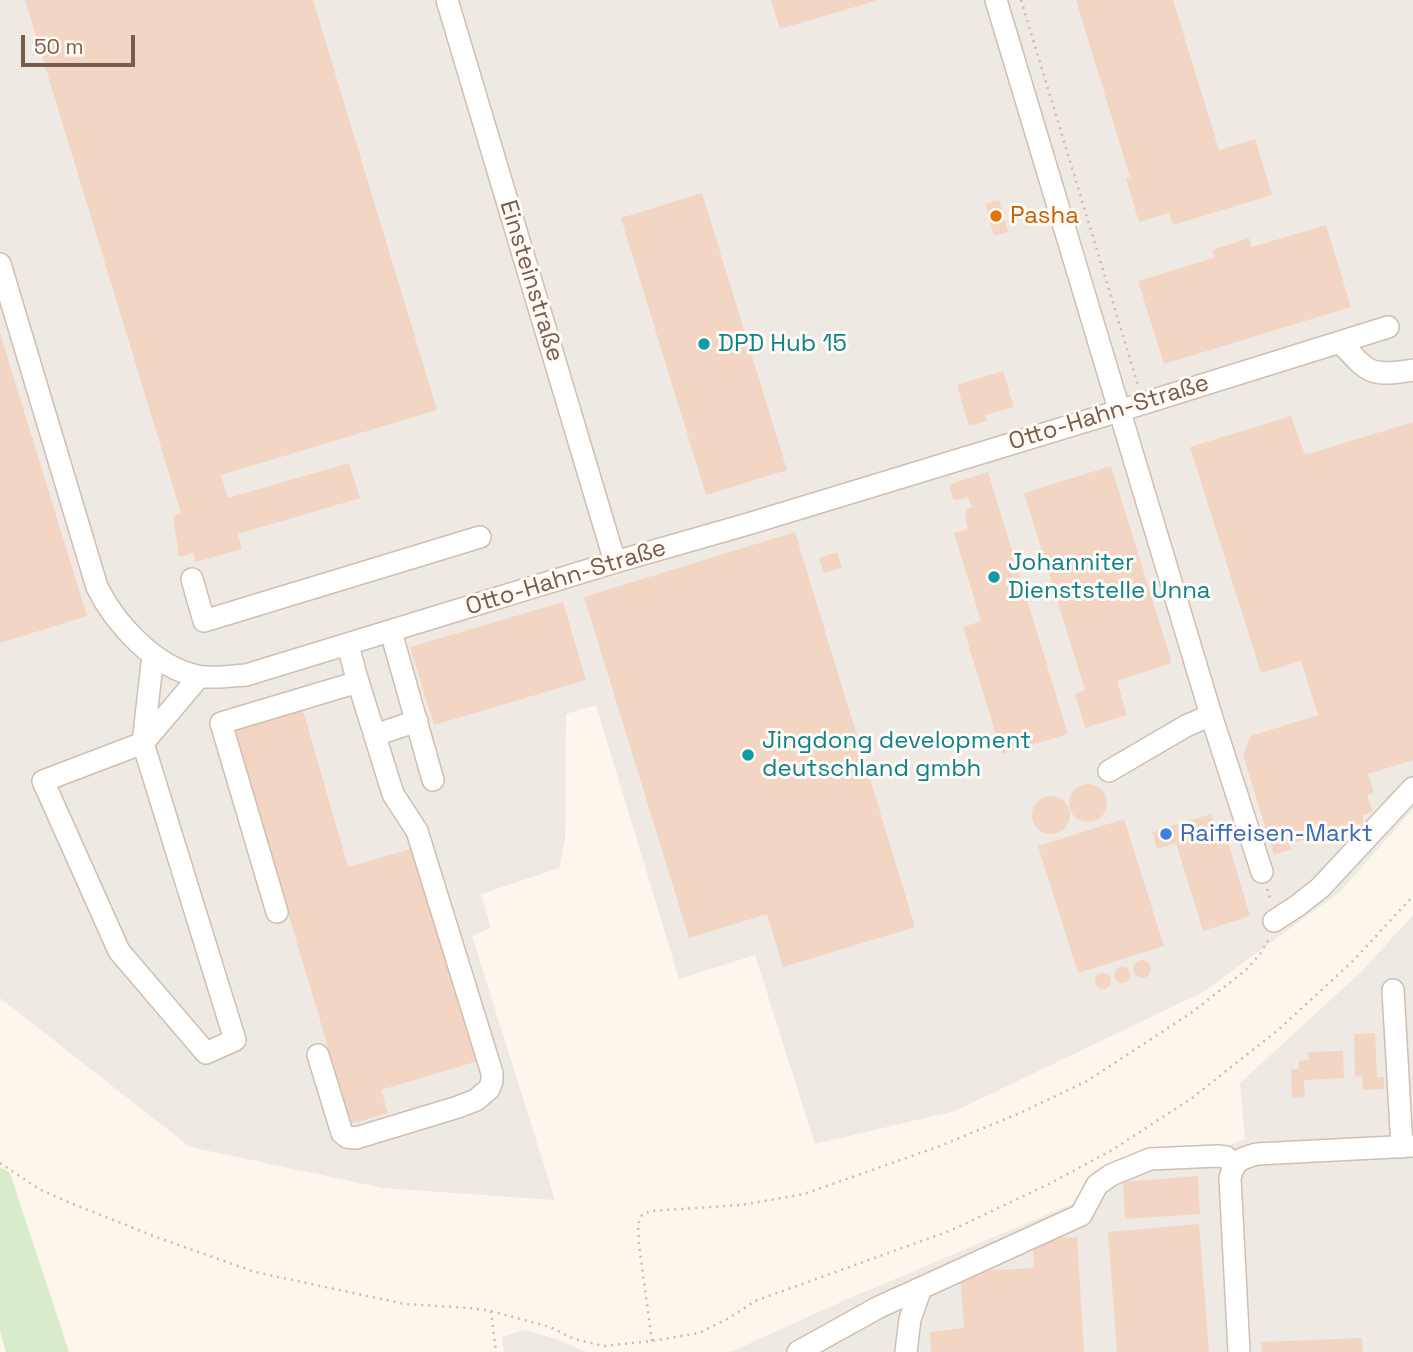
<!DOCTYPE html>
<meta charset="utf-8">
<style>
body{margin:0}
#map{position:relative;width:1413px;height:1352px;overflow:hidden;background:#fdf6ec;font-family:"Space Grotesk",sans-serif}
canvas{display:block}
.scale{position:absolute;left:21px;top:35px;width:114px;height:32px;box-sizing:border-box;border:4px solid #7a5c4d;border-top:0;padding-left:9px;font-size:21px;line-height:24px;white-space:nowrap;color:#7a5c4d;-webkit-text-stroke:5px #fffaf3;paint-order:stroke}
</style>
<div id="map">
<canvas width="1413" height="1352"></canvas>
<div class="scale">50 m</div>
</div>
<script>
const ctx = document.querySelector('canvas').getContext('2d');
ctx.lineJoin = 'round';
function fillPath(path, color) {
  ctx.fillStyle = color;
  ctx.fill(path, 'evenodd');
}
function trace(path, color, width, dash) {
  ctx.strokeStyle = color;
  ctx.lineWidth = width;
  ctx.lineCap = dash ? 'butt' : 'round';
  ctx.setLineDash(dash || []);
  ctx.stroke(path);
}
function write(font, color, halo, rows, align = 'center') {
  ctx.font = font + ' "Space Grotesk",sans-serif';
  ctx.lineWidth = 6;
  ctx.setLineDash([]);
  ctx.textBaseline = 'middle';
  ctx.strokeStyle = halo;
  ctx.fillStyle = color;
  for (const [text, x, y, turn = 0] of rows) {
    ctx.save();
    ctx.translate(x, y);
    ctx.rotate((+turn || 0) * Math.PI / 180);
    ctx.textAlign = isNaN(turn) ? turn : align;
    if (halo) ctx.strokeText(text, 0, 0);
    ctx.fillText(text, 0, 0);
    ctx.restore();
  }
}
fillPath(new Path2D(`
 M 0,0 L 1413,0 L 1413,809 L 1340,892 L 1203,992 L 955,1111 L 815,1144 L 755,955 L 679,979 L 596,705 L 566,714 L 565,839 L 559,868 L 481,894 L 491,928 L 472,936 L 555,1200 L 383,1188 L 190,1147 L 0,998 Z
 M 1413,915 L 1413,1352 L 727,1352 L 733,1351 L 843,1301 L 1072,1204 L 1090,1177 L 1143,1154 L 1212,1151 L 1245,1139 L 1240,1083 L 1363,970 Z
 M 524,1330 L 556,1339 L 586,1352 L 504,1352 L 502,1337 Z`), '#efe9e4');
fillPath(new Path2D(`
 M 0,1167 L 10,1173 L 69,1352 L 6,1352 L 0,1331 Z`), '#d8ecc9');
fillPath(new Path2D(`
 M 25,0 L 313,0 L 437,410 L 221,475 L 228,498 L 349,463 L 360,498 L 238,534 L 242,549 L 196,562 L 193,553 L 179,557 L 173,516 L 181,513 Z
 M 771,0 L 875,0 L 875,1 L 780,29 Z
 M 1076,0 L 1173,0 L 1219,150 L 1255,139 L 1272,195 L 1173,225 L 1169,213 L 1139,222 L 1126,179 L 1130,177 Z
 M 702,193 L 787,470 L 706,495 L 621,218 Z
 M 999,200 L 1008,232 L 994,236 L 985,204 Z
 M 1326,225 L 1351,307 L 1164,364 L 1138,281 L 1214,258 L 1212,250 L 1249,238 L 1252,247 Z
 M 0,333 L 87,616 L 0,643 Z
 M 1003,371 L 1014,407 L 985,415 L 987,421 L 969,426 L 957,385 Z
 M 1291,416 L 1305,455 L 1413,422 L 1413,760 L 1368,774 L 1374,793 L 1367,795 L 1373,812 L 1363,815 L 1363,823 L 1289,844 L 1291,849 L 1274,855 L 1243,755 L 1251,736 L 1318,715 L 1301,661 L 1261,673 L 1190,447 Z
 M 1111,466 L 1172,663 L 1117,681 L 1127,715 L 1085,728 L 1075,694 L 1085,690 L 1024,493 Z
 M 988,472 L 1068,734 L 1002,754 L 963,627 L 981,621 L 954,533 L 968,529 L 965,515 L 968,508 L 972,507 L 968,497 L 957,500 L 953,499 L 950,489 L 951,484 Z
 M 795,532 L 915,927 L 783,967 L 767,914 L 689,938 L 584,597 Z
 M 837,552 L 842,568 L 824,573 L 819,558 Z
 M 563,602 L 586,680 L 434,725 L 410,647 Z
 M 302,707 L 348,867 L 414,848 L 478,1061 L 381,1090 L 388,1113 L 351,1124 L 233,728 Z
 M1069 803a19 19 0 1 1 38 0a19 19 0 1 1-38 0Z
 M1032 815a19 19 0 1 1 38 0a19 19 0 1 1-38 0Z
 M 1211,814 L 1215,828 L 1223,825 L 1250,916 L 1203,931 L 1176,843 L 1157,849 L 1152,832 Z
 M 1124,819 L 1164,946 L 1078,973 L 1038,846 Z
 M1133 969a9 9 0 1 1 18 0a9 9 0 1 1-18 0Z
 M1114 975a8 8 0 1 1 16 0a8 8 0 1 1-16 0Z
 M1095 981a8 8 0 1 1 16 0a8 8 0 1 1-16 0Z
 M 1375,1033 L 1377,1077 L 1384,1077 L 1384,1089 L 1363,1090 L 1362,1076 L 1355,1077 L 1354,1034 Z
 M 1343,1051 L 1344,1078 L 1304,1080 L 1305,1097 L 1292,1098 L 1291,1069 L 1299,1069 L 1299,1061 L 1309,1060 L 1308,1052 Z
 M 1198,1176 L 1200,1214 L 1125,1219 L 1123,1182 Z
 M 1199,1224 L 1209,1352 L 1117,1352 L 1108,1232 Z
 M 1077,1237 L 1084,1352 L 931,1352 L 930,1332 L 964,1328 L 960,1272 L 1034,1268 L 1033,1239 Z
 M 1362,1338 L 1363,1352 L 1262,1352 L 1261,1342 Z`), '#f3d5c3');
const minor = new Path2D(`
 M 447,0 L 615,562
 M 996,0 L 1211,715 L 1262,872
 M 0,264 L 97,587 C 115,624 155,667 197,676 C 212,679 231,676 246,675 L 615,562 L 748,524 L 1119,411 L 1388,327
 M 1340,342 C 1369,373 1369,377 1413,370
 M 192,579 L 204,621 L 480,537
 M 391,632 L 433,780
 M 153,655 L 143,743 L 235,1040 L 206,1053 L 119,951 L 43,781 L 143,743 L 199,677
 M 375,735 L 417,721
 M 1109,771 L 1186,726 L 1211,715
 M 277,912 L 221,723 L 358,682
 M 1274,921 L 1297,906 L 1320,888 L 1413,788
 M 1393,990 L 1402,1147
 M 318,1055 L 342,1133 L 347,1137 L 356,1138 L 458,1107 L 476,1100 L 489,1089 L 492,1081 L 492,1073 L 417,831 L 393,794 L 356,675 L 348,645
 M 798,1352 L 879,1307 L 921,1288
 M 906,1352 L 910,1319 L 921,1288 L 1081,1215 L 1097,1185 L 1111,1175 L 1150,1159 L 1218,1156 L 1226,1157 L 1235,1165
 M 1239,1352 L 1230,1178 C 1234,1161 1241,1158 1257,1154 L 1413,1146`);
trace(minor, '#d1beb0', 24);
trace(new Path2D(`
 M 1021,0 L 1138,385
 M 1267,889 L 1271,902
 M 0,1163 L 39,1189 L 68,1202 L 156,1237 L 255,1272 L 405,1304 L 471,1308 L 491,1311 L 550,1327 L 574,1339 L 604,1346 L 652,1341 L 699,1333 L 729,1318 L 755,1301 L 952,1230 L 1049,1184 L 1112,1150 L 1192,1098 L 1278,1030 L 1353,961 L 1413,896
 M 491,1311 L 496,1352
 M 652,1341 L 639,1245 L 638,1224 L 642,1215 L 650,1211 L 741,1205 L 804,1194 L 940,1146 L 1020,1113 L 1087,1081 L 1191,1013 L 1246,970 L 1260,954 L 1269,939`), '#d9b8a5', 2.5, [2, 5]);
trace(minor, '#fff', 21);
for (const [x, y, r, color] of [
 [996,216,7,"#e8710a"],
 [704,344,7,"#0f9aa8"],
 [994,577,7,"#0f9aa8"],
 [748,755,7,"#0f9aa8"],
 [1166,834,7,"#3f7fe0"]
]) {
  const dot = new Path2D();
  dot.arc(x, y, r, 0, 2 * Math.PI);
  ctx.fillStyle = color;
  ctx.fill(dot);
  trace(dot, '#fffaf3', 2.5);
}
write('24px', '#c56008', '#fffaf3', [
 ["Pasha",1010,216]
], 'left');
write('24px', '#7a5c4d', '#fffaf3', [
 ["Einsteinstraße",531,281,73],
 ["Otto-Hahn-Straße",1109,413,-17],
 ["Otto-Hahn-Straße",566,578,-17]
]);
write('24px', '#0d838f', '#fffaf3', [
 ["DPD Hub 15",718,344],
 ["Johanniter",1008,563],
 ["Dienststelle Unna",1008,591],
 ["Jingdong development",762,741],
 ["deutschland gmbh",762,769]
], 'left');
write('24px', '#366cbe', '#fffaf3', [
 ["Raiffeisen-Markt",1180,834]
], 'left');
</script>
